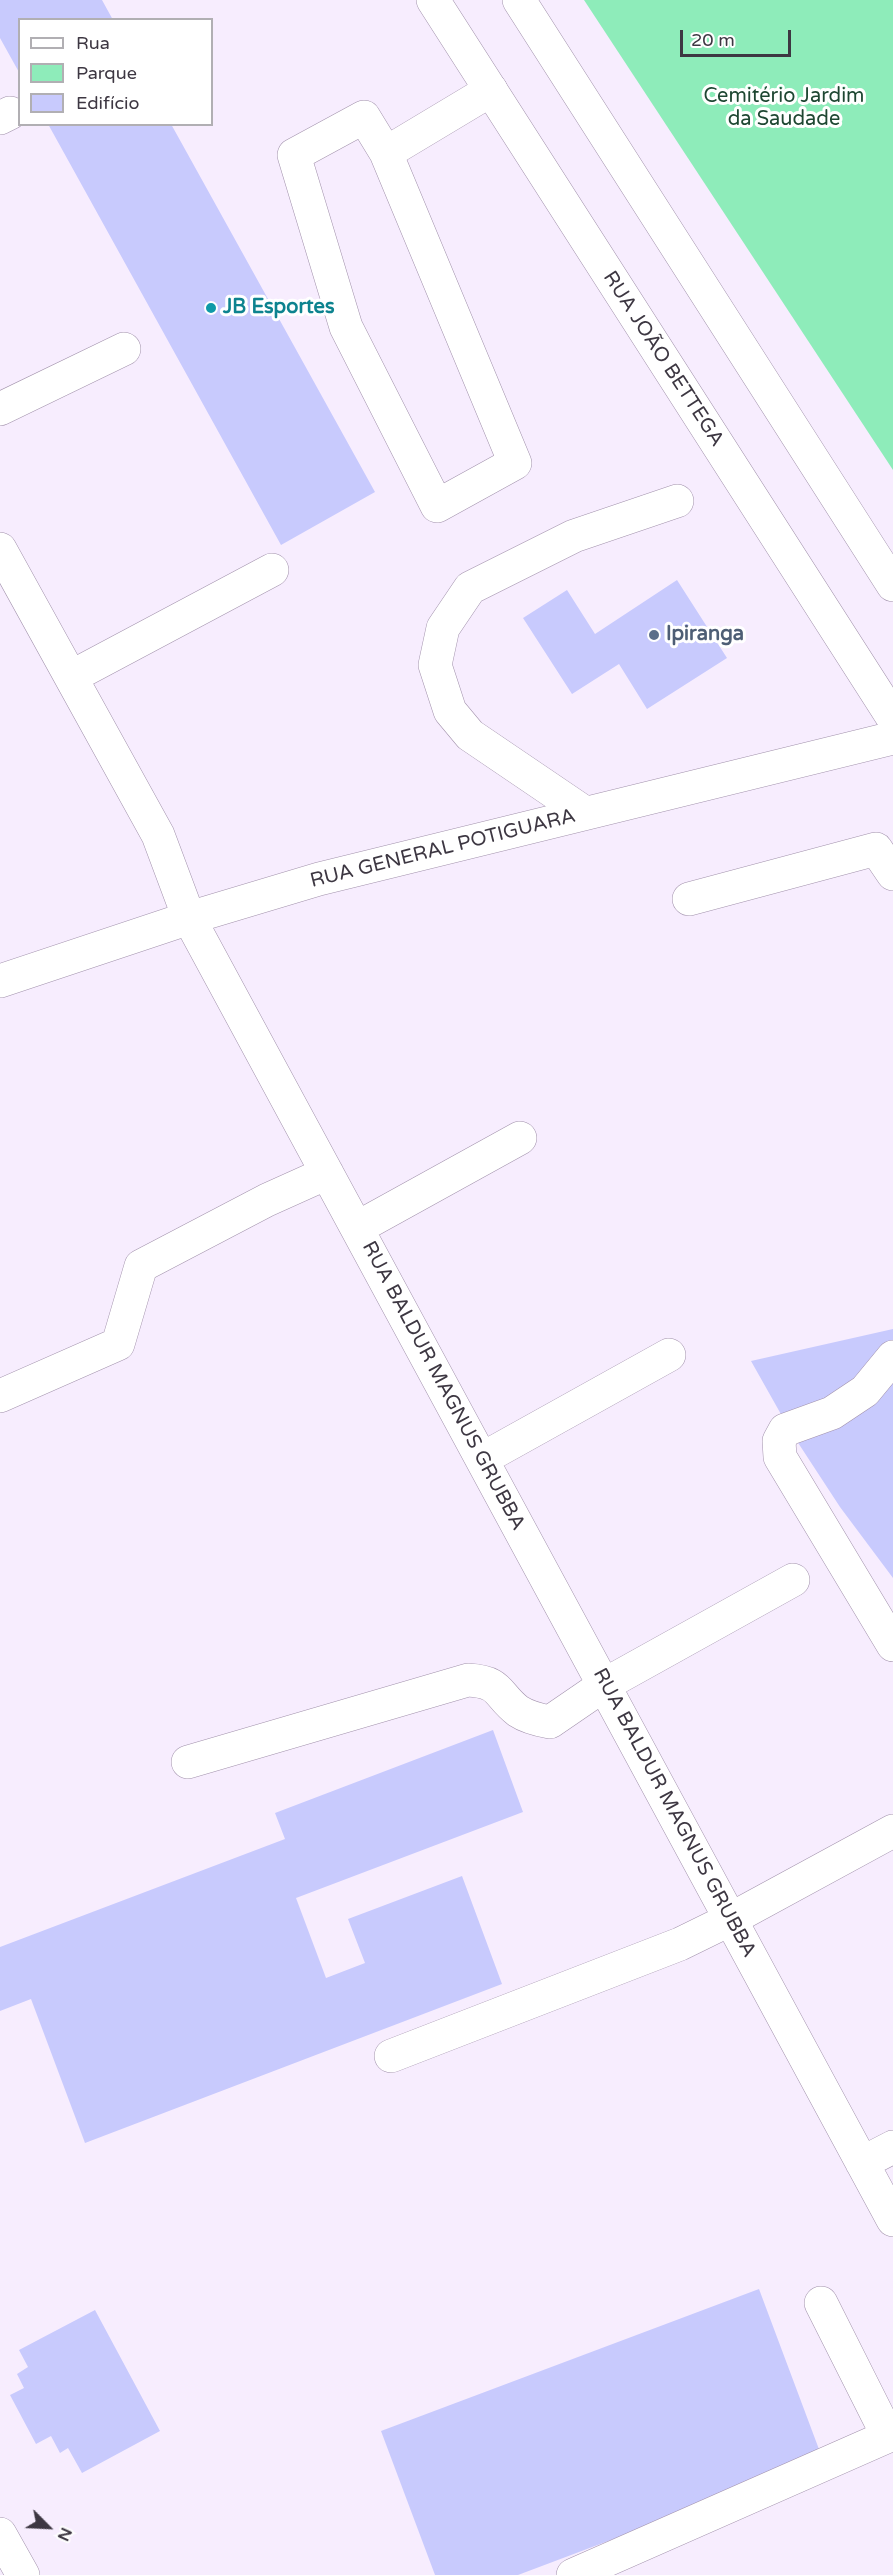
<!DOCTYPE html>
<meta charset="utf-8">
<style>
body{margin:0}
#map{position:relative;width:893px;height:2575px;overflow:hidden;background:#f7edfe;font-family:"Varela Round",sans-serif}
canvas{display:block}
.legend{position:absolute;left:18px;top:18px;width:195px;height:108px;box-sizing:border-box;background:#fff;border:2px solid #b1afb3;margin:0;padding:8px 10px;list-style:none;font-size:18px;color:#3d3742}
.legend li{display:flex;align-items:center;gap:12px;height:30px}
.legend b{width:30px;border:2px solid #b1afb3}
.north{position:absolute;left:18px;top:2497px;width:60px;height:60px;-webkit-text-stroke:4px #fff;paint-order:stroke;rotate:114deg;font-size:16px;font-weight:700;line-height:24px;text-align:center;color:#3d3742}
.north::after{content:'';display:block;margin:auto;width:21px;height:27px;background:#3d3742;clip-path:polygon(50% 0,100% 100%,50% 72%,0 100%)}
.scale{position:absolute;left:680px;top:30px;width:111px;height:27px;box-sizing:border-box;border:3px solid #3d3742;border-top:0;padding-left:8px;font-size:18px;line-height:21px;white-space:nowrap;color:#3d3742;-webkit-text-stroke:4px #fff;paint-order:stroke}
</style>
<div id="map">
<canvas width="893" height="2575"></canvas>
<ul class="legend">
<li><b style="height:8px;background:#fff"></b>Rua</li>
<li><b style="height:16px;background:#8eecba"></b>Parque</li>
<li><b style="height:16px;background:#c8cafd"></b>Edifício</li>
</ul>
<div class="north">N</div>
<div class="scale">20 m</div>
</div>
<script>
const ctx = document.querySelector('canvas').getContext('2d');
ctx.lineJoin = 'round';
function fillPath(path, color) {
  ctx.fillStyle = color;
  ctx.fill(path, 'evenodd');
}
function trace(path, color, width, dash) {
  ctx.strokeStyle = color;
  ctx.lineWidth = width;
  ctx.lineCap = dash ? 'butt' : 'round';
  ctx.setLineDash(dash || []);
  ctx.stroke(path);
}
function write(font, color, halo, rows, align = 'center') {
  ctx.font = font + ' "Varela Round",sans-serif';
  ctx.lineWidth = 6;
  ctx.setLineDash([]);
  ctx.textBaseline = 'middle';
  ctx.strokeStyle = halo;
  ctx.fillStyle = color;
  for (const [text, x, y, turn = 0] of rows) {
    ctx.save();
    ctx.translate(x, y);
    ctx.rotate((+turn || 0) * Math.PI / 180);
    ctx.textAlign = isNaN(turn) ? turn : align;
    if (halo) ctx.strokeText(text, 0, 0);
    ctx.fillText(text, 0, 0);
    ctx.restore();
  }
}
fillPath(new Path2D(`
 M 584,0 L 893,0 L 893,470 Z`), '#8eecba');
fillPath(new Path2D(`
 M 0,0 L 102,0 L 113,20 L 20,20 L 20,74 L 0,38 Z
 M 48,124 L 171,124 L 375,492 L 281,545 Z
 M 677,580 L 727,658 L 647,709 L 619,664 L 572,694 L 523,618 L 567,590 L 595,634 Z
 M 893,1329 L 893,1578 L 840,1507 L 791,1432 L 751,1361 Z
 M 493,1730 L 523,1812 L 296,1898 L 326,1978 L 365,1963 L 348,1919 L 462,1876 L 502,1984 L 85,2143 L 31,1999 L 0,2011 L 0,1947 L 285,1839 L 275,1813 Z
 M 759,2289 L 823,2460 L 518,2575 L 435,2575 L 381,2431 Z
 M 95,2310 L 160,2431 L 82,2473 L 68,2448 L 60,2453 L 51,2436 L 36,2444 L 10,2395 L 24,2388 L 17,2374 L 28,2367 L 19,2350 Z`), '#c8cafd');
const minor = new Path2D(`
 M 364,117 L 386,153 L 515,463 L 437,506 L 346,327 L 294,155 Z
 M 0,118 L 10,113
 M 386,153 L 491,90
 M 0,409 L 124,349
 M 0,549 L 158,835 L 189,918 L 893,2220
 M 71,677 L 272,570
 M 585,813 L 470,735 L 450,711 L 435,665 L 443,628 L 470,588 L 574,536 L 677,501
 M 689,899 L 876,849 L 893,874
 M 357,1228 L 520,1138
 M 893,1357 L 865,1391 L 832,1413 L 785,1430 L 779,1441 L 780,1457 L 893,1645
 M 0,1396 L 118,1344 L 141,1266 L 267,1200 L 327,1173
 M 482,1459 L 669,1355
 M 188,1762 L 468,1680 C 502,1682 496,1694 518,1711 C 527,1717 539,1720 550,1722 L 604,1685 L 793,1580
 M 391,2056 L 680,1944 L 731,1919 L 893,1831
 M 862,2163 L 893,2147
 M 821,2303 L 888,2436
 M 0,2534 L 23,2575
 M 573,2575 L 893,2434`);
const major = new Path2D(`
 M 433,0 L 893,718
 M 519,0 L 893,585
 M 0,981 L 189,918 L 319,879 L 893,738`);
trace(minor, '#a292ac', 34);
trace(major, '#a292ac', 34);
trace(minor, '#fff', 33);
trace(major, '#fff', 33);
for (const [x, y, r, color] of [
 [211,308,6,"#0f9aa8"],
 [654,635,6,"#5c6f8a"]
]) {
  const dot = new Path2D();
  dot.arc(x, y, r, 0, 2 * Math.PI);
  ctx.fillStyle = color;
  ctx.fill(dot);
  trace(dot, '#fff', 2);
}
write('20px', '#1e4732', '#fff', [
 ["Cemitério Jardim",784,97],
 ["da Saudade",784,120]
]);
write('bold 20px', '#0d838f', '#fff', [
 ["JB Esportes",223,308]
], 'left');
write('20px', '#3d3742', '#fff', [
 ["RUA JOÃO BETTEGA",663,359,57],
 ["RUA GENERAL POTIGUARA",443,849,-14],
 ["RUA BALDUR MAGNUS GRUBBA",443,1386,62],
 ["RUA BALDUR MAGNUS GRUBBA",674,1813,62]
]);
write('bold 20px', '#4e5e75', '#fff', [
 ["Ipiranga",666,635]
], 'left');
</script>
